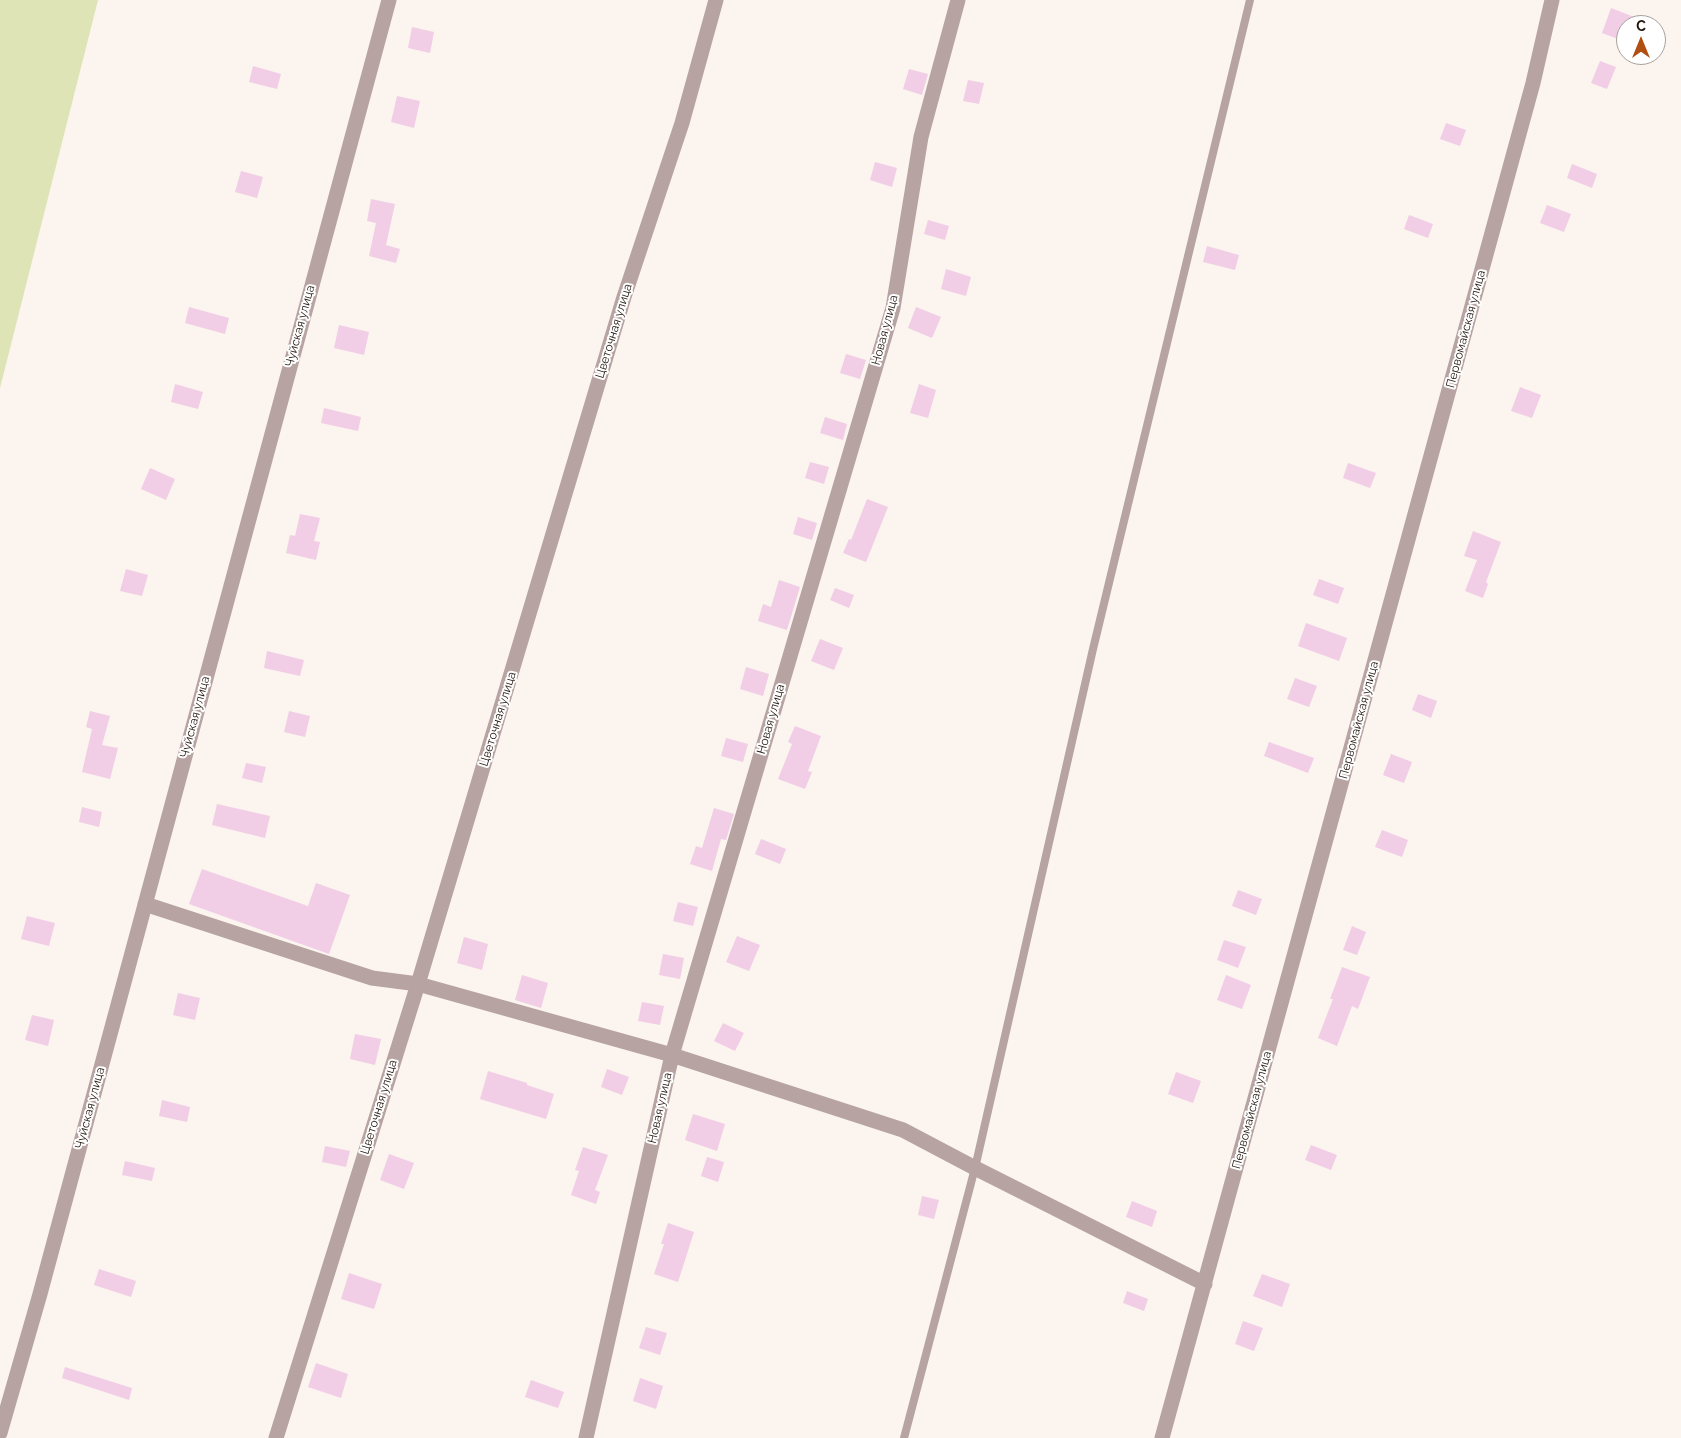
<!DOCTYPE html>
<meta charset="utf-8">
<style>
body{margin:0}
#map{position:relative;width:1681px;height:1438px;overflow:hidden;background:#fbf4ef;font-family:Raleway,sans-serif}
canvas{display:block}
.north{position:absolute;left:1616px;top:15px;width:50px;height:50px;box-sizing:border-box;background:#fff;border:1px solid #a5a19d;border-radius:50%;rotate:0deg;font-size:14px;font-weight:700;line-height:20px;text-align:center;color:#1f130b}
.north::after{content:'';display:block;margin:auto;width:18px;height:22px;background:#b14f12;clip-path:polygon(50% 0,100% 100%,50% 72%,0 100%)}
</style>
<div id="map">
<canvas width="1681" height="1438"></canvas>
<div class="north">С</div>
</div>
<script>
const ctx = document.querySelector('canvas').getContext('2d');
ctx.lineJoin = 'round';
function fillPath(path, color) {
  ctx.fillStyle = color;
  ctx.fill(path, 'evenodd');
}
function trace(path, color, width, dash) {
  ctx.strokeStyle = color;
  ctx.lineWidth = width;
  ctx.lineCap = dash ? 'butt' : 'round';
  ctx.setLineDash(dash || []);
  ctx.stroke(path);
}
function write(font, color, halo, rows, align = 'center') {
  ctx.font = font + ' Raleway,sans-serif';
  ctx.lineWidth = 4;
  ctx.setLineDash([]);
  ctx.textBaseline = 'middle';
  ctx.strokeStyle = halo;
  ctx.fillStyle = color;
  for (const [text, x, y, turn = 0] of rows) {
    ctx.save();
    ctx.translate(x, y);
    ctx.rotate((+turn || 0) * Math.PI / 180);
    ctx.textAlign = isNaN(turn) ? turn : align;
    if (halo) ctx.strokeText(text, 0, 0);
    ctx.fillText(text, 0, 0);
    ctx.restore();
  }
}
fillPath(new Path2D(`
 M 0,0 L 98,0 L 0,388 Z`), '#dfe4b6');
fillPath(new Path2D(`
 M 1611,8 L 1652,24 L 1651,25 L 1626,25 L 1626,42 L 1602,33 Z
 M 412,27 L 434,32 L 430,53 L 408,48 Z
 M 1600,61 L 1616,67 L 1607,89 L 1591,83 Z
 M 253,66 L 281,74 L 277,89 L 249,82 Z
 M 909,69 L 928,74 L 922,95 L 903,89 Z
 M 968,80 L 984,83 L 979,104 L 963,101 Z
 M 397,96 L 420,101 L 414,128 L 391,122 Z
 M 1446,123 L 1466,130 L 1460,146 L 1440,139 Z
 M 875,162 L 897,168 L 892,187 L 870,180 Z
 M 1572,164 L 1597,174 L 1592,188 L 1567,178 Z
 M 241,171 L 263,177 L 257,198 L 235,192 Z
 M 371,199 L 395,204 L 386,245 L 400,249 L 396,263 L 369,256 L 376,223 L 367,221 Z
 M 1547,205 L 1571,214 L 1564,232 L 1540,223 Z
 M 1409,215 L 1433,224 L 1428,238 L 1404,229 Z
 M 928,220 L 949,226 L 945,240 L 924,234 Z
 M 1207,246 L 1239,255 L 1235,270 L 1203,262 Z
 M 946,269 L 971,277 L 966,296 L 941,289 Z
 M 189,307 L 229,318 L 225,334 L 185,323 Z
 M 916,307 L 941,317 L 932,338 L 908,328 Z
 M 339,325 L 369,332 L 364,355 L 334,348 Z
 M 846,354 L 866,360 L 860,379 L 840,373 Z
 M 175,384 L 203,392 L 198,409 L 171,402 Z
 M 919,384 L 936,390 L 928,418 L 910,413 Z
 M 1520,387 L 1541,395 L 1532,418 L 1511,411 Z
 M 324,408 L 361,417 L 358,431 L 321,423 Z
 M 825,417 L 847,424 L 843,440 L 820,433 Z
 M 810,462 L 829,467 L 824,484 L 805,478 Z
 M 1348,463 L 1376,473 L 1370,488 L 1343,478 Z
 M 150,468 L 175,479 L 166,500 L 141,489 Z
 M 867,499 L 888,507 L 866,562 L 843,553 L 849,539 L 851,540 Z
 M 300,514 L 320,518 L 314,541 L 320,542 L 316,560 L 286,553 L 290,535 L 295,536 Z
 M 798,517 L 817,523 L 812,540 L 793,534 Z
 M 1473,531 L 1501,542 L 1486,582 L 1488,584 L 1483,598 L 1465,591 L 1477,560 L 1464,556 Z
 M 126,569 L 148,575 L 142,596 L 120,591 Z
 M 1319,579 L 1344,588 L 1338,604 L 1313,595 Z
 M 779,580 L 800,587 L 787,630 L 758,621 L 763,604 L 771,607 Z
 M 835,588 L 854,595 L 849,608 L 830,600 Z
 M 1306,623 L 1347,638 L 1339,661 L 1298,646 Z
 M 820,639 L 843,648 L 834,670 L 811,661 Z
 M 267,651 L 304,660 L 300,676 L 264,668 Z
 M 746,667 L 769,674 L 763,696 L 740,689 Z
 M 1295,678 L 1317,686 L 1309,707 L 1287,699 Z
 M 1418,694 L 1437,701 L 1431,718 L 1412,710 Z
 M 90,711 L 110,716 L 102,745 L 118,748 L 110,779 L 82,772 L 92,729 L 86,727 Z
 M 289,711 L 310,716 L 305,737 L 284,732 Z
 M 795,726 L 821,736 L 808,771 L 812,772 L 805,789 L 778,779 L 792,744 L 788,742 Z
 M 726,738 L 748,744 L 743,762 L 721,756 Z
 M 1269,742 L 1314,758 L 1308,773 L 1264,756 Z
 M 1391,754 L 1412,762 L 1404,783 L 1383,775 Z
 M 246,763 L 266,767 L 262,783 L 242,778 Z
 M 217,804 L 270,816 L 265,838 L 212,825 Z
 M 82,807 L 102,812 L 99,827 L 79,822 Z
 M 714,808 L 734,814 L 726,840 L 721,839 L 712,871 L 690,864 L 696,846 L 702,848 Z
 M 1382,830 L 1408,840 L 1402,857 L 1375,847 Z
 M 761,839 L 786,849 L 780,864 L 755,854 Z
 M 202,869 L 308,906 L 316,883 L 350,895 L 329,954 L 189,904 Z
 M 1238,890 L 1262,899 L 1256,915 L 1232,906 Z
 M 678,902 L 698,907 L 693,926 L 673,921 Z
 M 27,916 L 55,923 L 49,946 L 21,939 Z
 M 1352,926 L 1366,932 L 1357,955 L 1343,950 Z
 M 737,936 L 760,945 L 749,971 L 726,962 Z
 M 464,937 L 488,944 L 482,970 L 457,963 Z
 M 1224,940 L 1246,947 L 1238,968 L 1217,960 Z
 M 663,954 L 684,958 L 680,979 L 659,975 Z
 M 1342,967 L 1370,977 L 1358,1009 L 1352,1006 L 1337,1046 L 1318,1038 L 1333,999 L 1330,999 Z
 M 522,975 L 548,983 L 541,1008 L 515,1000 Z
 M 1226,975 L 1251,985 L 1242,1009 L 1217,1000 Z
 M 178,993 L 200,998 L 195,1020 L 173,1015 Z
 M 642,1002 L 664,1006 L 660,1025 L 638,1021 Z
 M 32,1015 L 54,1020 L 48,1046 L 25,1040 Z
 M 723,1023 L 744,1033 L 735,1051 L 714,1041 Z
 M 355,1034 L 381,1039 L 375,1065 L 350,1059 Z
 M 607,1069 L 629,1077 L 622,1095 L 601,1087 Z
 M 488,1071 L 527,1083 L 527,1085 L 554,1094 L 546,1119 L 480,1099 Z
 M 1176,1072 L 1201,1081 L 1193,1103 L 1168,1094 Z
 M 162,1100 L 190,1107 L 187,1122 L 159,1116 Z
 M 693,1114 L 725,1124 L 717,1151 L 685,1140 Z
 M 1311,1145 L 1337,1155 L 1331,1170 L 1305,1160 Z
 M 325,1146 L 350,1151 L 346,1167 L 322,1162 Z
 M 583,1147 L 608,1155 L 595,1190 L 600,1192 L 596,1204 L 571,1195 L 579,1171 L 575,1170 Z
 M 389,1154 L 414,1163 L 404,1189 L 380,1180 Z
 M 707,1157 L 724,1162 L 718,1182 L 701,1176 Z
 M 125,1161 L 155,1168 L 152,1181 L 122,1175 Z
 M 922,1196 L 939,1200 L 934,1219 L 918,1215 Z
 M 1132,1201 L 1157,1211 L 1152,1227 L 1126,1217 Z
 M 668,1223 L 694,1232 L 678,1282 L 654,1274 L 664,1244 L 661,1244 Z
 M 99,1269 L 136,1281 L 131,1297 L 94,1285 Z
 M 349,1273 L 382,1284 L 374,1309 L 341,1299 Z
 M 1262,1274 L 1290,1284 L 1282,1307 L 1253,1296 Z
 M 1127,1291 L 1148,1299 L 1144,1311 L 1123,1303 Z
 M 1243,1321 L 1263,1328 L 1254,1351 L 1235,1344 Z
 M 646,1327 L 667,1333 L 660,1355 L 639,1348 Z
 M 316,1363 L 348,1374 L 341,1398 L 308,1387 Z
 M 65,1367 L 132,1388 L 129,1400 L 62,1378 Z
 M 640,1378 L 663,1386 L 656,1409 L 633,1401 Z
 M 531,1380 L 564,1392 L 558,1408 L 525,1397 Z`), '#f1cee6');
trace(new Path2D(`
 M 904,1438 L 975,1168 L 1093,649 L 1250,0`), '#b6a3a2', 8);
trace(new Path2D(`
 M 145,904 L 372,978 L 418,984 L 672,1055 L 903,1130 L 975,1168 L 1205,1284
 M 0,1433 L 40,1294 L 389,0
 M 276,1438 L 418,984 L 624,297 L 682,123 L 716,0
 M 586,1438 L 672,1055 L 893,308 L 921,137 L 958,0
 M 1162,1438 L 1533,83 L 1552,0`), '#b6a3a2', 15);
write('12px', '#1f130b', '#fff', [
 ["Чуйская улица",300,326,-75],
 ["Первомайская улица",1466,329,-75],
 ["Новая улица",885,330,-75],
 ["Цветочная улица",614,331,-73],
 ["Чуйская улица",195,717,-75],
 ["Цветочная улица",498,719,-73],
 ["Новая улица",771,719,-74],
 ["Первомайская улица",1359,720,-75],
 ["Цветочная улица",379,1107,-73],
 ["Чуйская улица",90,1108,-75],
 ["Новая улица",660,1108,-77],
 ["Первомайская улица",1252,1110,-75]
]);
</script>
